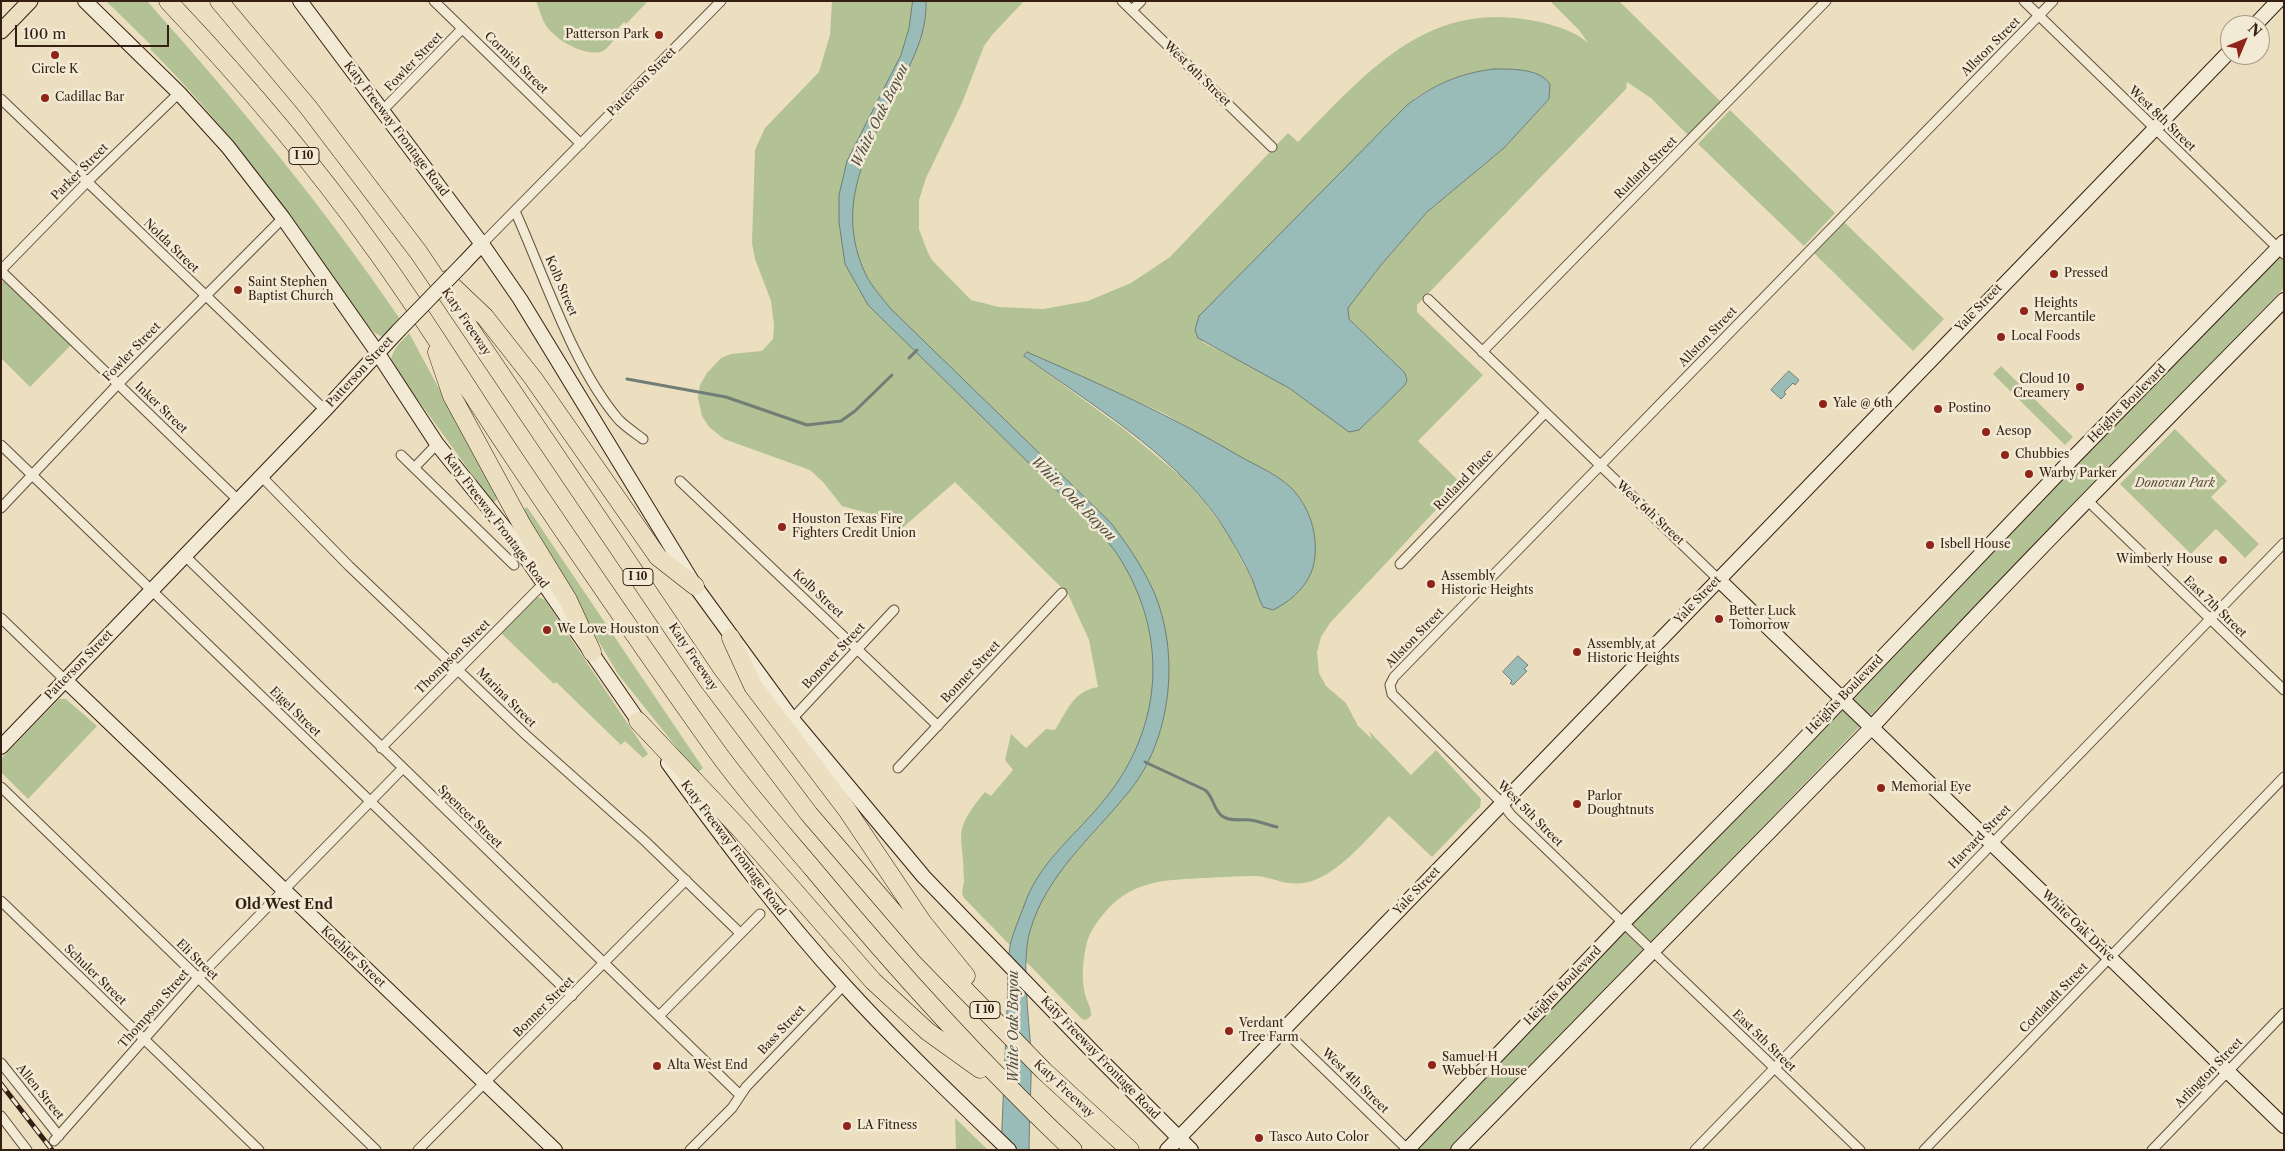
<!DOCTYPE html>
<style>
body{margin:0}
#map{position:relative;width:2285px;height:1151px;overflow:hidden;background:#ebdfbf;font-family:"Libre Caslon Text",serif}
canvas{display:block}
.frame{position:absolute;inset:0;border:2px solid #351f12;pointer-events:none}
.north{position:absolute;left:2220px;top:15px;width:50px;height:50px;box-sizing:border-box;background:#f2ead5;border:1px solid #a69987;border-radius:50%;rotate:45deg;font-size:14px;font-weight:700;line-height:20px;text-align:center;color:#351f12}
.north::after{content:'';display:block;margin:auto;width:18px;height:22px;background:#8f2418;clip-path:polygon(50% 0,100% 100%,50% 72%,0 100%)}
.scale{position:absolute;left:15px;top:25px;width:154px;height:22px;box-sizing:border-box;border:2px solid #351f12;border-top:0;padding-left:6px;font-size:15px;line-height:18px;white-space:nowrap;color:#351f12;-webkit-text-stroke:4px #f2ead5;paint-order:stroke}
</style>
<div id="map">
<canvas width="2285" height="1151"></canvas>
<div class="frame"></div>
<div class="north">N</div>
<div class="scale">100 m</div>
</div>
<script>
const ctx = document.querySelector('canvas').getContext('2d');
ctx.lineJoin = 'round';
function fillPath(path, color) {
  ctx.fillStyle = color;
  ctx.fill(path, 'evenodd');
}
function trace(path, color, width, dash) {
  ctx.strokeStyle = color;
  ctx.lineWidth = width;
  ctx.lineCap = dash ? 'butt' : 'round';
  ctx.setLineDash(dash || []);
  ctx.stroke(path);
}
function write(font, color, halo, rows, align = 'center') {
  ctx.font = font + ' "Libre Caslon Text",serif';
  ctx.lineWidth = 5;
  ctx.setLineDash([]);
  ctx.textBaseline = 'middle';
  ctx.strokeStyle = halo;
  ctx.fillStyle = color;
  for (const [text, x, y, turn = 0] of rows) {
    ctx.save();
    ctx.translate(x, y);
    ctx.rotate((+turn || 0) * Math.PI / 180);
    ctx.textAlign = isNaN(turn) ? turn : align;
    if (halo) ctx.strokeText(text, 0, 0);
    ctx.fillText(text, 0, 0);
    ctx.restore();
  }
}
fillPath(new Path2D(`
 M 106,1 L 147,1 C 238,103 323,206 400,319 L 383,337 L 375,333 L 362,320 C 297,225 232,131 150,49 L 152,46 Z
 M 536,1 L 648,1 L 626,24 L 624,22 L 611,36 L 614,40 C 611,43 607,49 603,51 C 585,58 554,39 545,24 C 541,17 539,8 536,1 Z
 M 832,1 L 1024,1 L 992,35 L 984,46 L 962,103 L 926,178 L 919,200 L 919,229 L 928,253 L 932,260 L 971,300 L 999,307 L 1043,309 L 1088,301 L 1131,283 L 1170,257 L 1288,133 L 1298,142 C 1364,76 1424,1 1529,20 C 1548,23 1574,30 1588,43 L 1579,30 L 1550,1 L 1619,1 L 1721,102 L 1688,135 L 1651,98 L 1627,82 L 1626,89 L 1417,305 L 1417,312 L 1483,375 L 1418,441 L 1461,483 L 1330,623 L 1321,637 L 1317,652 L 1319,673 L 1326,686 L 1346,703 L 1358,726 L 1372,739 L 1369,731 L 1411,775 L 1436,750 L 1481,799 L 1480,807 L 1432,857 L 1389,816 C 1369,837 1340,872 1312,881 C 1286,889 1275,876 1253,876 C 1238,876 1222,877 1207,878 C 1168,880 1135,879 1107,910 C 1098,920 1091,930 1087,942 C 1083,959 1081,977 1085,994 C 1087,1002 1092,1009 1091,1016 L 1086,1020 L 1082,1019 L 964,898 C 960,891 964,887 964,880 C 964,832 950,834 985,792 L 991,796 L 1013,770 L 1005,760 L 1011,734 L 1026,748 L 1046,729 L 1055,730 C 1068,710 1072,692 1098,687 L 1089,640 L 1068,594 L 955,482 L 900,530 L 886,518 L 842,506 L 823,482 L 810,470 L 724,439 L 709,427 L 702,416 L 698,398 L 700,385 L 707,373 L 721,358 L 731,354 L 762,351 L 773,339 L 774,325 L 771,301 L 755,259 L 752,243 L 755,150 L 765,128 L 819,72 L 830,35 ZM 1494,69 C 1514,69 1557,69 1549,99 L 1504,148 L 1427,212 L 1381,265 L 1348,308 L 1349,319 L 1405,373 L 1407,380 L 1405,385 L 1359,430 L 1328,415 L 1269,375 L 1202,342 L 1415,98 C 1440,82 1464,72 1494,69 ZM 1025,352 L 1163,413 L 1282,481 L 1302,501 L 1310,518 L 1315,547 L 1313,567 L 1254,584 L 1228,534 L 1205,503 L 1183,478 L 1125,430 L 1025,357 Z
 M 1730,110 L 1835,213 L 1804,246 L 1698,144 Z
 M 1843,221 L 1944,319 L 1913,351 L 1814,253 Z
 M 2284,250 L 2284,288 L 1450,1150 L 1411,1150 Z
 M 1,281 L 8,283 L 72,344 L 30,387 L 1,358 Z
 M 409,333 L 498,498 L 493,503 L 391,363 C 391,350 400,343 409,333 Z
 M 2001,366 L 2073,437 L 2065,445 L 1993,374 Z
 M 2175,429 L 2227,481 L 2211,497 L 2259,544 L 2245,558 L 2216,529 L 2191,554 L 2120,484 Z
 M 527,507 L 703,768 L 697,773 L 618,674 L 521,511 Z
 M 539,597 L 545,600 L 648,754 L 643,758 L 625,741 L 621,745 L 556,682 L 554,684 L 499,631 L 534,599 Z
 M 59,699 L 66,699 L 97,726 L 28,799 L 1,772 L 1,759 Z
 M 955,1118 L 988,1150 L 956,1150 Z`), '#b3c295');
const water = new Path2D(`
 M 913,1 L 926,1 C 927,31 915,55 902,81 C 870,144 832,204 866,275 C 872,287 883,299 891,309 L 1111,523 C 1127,544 1142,566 1153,590 C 1181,653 1172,741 1127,794 C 1092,837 1046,875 1030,931 C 1021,961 1029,1019 1031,1052 C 1032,1084 1029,1117 1029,1150 L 1001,1150 C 1003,1103 1005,1057 1007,1010 C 1008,989 1007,966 1010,946 C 1013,932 1020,917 1025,903 C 1040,861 1078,833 1105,799 C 1165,725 1169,630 1115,551 C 1108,541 1098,532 1090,523 L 868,305 L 845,264 L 839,222 L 839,195 L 847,161 L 901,55 L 909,28 Z
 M 1494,69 C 1511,69 1539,68 1550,84 L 1549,99 L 1504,148 L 1427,212 L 1381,265 L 1348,308 L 1349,319 L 1405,373 L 1407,380 L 1405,385 L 1359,430 L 1349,432 L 1289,388 L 1198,338 L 1195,330 L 1199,316 L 1406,106 C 1432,85 1460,73 1494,69 Z
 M 1027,352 C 1100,384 1172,416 1241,457 C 1259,467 1281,476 1295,492 C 1310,510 1317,533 1315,556 C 1313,581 1295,599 1273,610 L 1263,607 C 1258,598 1256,588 1252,579 C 1242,558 1231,538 1218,519 C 1170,451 1090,404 1024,356 Z
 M 1789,371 L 1799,380 L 1795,385 L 1793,383 L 1784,392 L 1786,394 L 1781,399 L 1771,390 Z
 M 1518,656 L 1528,665 L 1524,669 L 1527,671 L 1513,685 L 1510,683 L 1512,681 L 1503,672 Z`);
fillPath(water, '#99bcb8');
trace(water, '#717d76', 1);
trace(new Path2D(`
 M 909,358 L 917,350
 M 627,379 L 726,397 L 807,425 L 841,421 L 855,411 L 892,375
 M 1145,762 L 1205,790 C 1214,797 1213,809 1222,816 C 1230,822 1241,819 1250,820 C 1259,821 1268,825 1277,827`), '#717d76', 3);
const street = new Path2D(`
 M 434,1 L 581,144
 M 1122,1 L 1272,147
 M 2024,1 L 2284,254
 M 1132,10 L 1141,1
 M 1,99 L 325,410
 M 382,111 L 462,29
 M 515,211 C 544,275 573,367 619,420 C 626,427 635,433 643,439
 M 482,244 L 721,1
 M 1,270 L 87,182 L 179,93
 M 1,271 L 238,500
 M 1428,299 L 1718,579
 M 1482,352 L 1826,1
 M 1,445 L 572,996
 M 401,455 L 514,565
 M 414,468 L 437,444
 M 261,476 L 349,566 L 526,735 L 645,841 L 740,933
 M 680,481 L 938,726
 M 2087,500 L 2284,690
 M 1,508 L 118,384 L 283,218
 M 185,556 L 740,1095
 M 1400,564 L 1545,413
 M 1,618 L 65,680
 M 792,719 L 894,610
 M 381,748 L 544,583
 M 898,768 L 1062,593
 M 1,787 L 376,1150
 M 1,901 L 259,1150
 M 660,1015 L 760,914
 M 1284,1030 L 1408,1150
 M 1,1063 L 59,1136
 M 1,1116 L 27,1150
 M 54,1141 L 198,978 L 402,769
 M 418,1150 L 686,880
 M 690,1150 L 732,1108 L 746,1087 L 844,985
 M 1695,1150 L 2284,543
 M 1860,1150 L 1511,815 L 1502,803 L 1392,694 L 1390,685 L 1394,677 L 2053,1
 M 1924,1150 L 2284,777
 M 2152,1150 L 2284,1013`);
const secondary = new Path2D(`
 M 85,1 L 179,93 L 228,147 L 283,218 L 377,352 L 437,444 L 511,536 L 644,729
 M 300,1 L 482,244 L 520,299 L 695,586 L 792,719 L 924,877 L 1093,1052 L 1191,1150
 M 2255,25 L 2278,1
 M 464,263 L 482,244
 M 1718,579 L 2284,1126
 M 65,680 L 555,1150
 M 1,747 L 325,410 L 398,331
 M 668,763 C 724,840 781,916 845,986 C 897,1043 953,1096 1009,1150
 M 1167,1150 L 2230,51
 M 1407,1150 L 1624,922 L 1786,758 L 2074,457 L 2284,242
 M 1458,1150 L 1872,727 C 2006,581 2145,441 2284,300`);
const primary = new Path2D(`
 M 1,31 L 30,1`);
const highway = new Path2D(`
 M 168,1 C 240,77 310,158 371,244 C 422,313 466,387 514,458 C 580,556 647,654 715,749 C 745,791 780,830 813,869 C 895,968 980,1062 1073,1150
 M 219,1 L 308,107 L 419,253 L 707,679 L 809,814 L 926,950 L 1044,1071 L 1130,1150
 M 446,280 L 485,317 L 533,378 L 658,557 L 695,586
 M 437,352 L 452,396 L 522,525 L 568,600 L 592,652
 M 731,638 L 753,686 L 847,810 L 923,923 L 966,976
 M 638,721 L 740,829 L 873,981 L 927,1031 L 980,1069`);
trace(street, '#624f3d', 11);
trace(secondary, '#351f12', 16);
trace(primary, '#351f12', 17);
trace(highway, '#351f12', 19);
trace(street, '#f2ead5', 9);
trace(secondary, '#f2ead5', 14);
trace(primary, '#ebdfbf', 15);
trace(highway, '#ebdfbf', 18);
const rail = new Path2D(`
 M 1,1084 L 52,1150`);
trace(rail, '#351f12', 5);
trace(rail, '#f2ead5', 3, [9]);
const secondaryBridge = new Path2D(`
 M 398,331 L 464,263`);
trace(secondaryBridge, '#351f12', 16, []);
trace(secondaryBridge, '#f2ead5', 14);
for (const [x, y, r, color] of [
 [659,35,5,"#8f2418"],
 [55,55,5,"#8f2418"],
 [45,98,5,"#8f2418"],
 [2054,274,5,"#8f2418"],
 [238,290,5,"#8f2418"],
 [2024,311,5,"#8f2418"],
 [2001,337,5,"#8f2418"],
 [2080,387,5,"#8f2418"],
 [1823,404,5,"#8f2418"],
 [1938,409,5,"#8f2418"],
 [1986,432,5,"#8f2418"],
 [2005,455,5,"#8f2418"],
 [2029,474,5,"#8f2418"],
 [782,527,5,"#8f2418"],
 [1930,545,5,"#8f2418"],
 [2223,560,5,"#8f2418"],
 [1431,584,5,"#8f2418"],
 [1719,619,5,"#8f2418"],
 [547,630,5,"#8f2418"],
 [1577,652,5,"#8f2418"],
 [1881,788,5,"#8f2418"],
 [1577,804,5,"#8f2418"],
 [1229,1031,5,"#8f2418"],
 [1432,1065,5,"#8f2418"],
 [657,1066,5,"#8f2418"],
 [847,1126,5,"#8f2418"],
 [1259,1138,5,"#8f2418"]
]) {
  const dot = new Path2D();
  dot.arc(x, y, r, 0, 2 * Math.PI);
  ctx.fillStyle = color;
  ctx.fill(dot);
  trace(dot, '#f2ead5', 2);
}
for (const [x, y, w] of [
 [304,156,30],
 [638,577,30],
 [985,1010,30]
]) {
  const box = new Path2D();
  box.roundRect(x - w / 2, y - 8.5, w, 17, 4);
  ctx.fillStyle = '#f2ead5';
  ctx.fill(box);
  trace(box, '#351f12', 1);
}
write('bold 11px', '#351f12', null, [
 ["I 10",304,156],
 ["I 10",638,577],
 ["I 10",985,1010]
]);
write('12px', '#351f12', '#f2ead5', [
 ["Patterson Park",649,35,"right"],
 ["Circle K",55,70,"center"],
 ["Cadillac Bar",55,98],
 ["Pressed",2064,274],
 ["Saint Stephen",248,283],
 ["Baptist Church",248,297],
 ["Heights",2034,304],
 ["Mercantile",2034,318],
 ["Local Foods",2011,337],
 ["Cloud 10",2070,380,"right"],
 ["Creamery",2070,394,"right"],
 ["Yale @ 6th",1833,404],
 ["Postino",1948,409],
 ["Aesop",1996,432],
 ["Chubbies",2015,455],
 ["Warby Parker",2039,474],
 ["Houston Texas Fire",792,520],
 ["Fighters Credit Union",792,534],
 ["Isbell House",1940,545],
 ["Wimberly House",2213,560,"right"],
 ["Assembly",1441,577],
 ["Historic Heights",1441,591],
 ["Better Luck",1729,612],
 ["Tomorrow",1729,626],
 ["We Love Houston",557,630],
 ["Assembly at",1587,645],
 ["Historic Heights",1587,659],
 ["Memorial Eye",1891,788],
 ["Parlor",1587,797],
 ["Doughtnuts",1587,811],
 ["Verdant",1239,1024],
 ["Tree Farm",1239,1038],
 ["Samuel H",1442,1058],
 ["Webber House",1442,1072],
 ["Alta West End",667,1066],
 ["LA Fitness",857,1126],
 ["Tasco Auto Color",1269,1138]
], 'left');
write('12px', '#351f12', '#f2ead5', [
 ["Allston Street",1991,47,-45],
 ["Fowler Street",414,62,-46],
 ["Cornish Street",516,63,44],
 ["West 6th Street",1197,74,44],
 ["Patterson Street",642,82,-45],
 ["West 8th Street",2162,119,44],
 ["Katy Freeway Frontage Road",396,129,53],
 ["Rutland Street",1646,168,-45],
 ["Parker Street",80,172,-45],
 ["Nolda Street",171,246,44],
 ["Kolb Street",561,286,67],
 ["Yale Street",1979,308,-46],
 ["Katy Freeway",466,322,56],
 ["Allston Street",1708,337,-46],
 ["Fowler Street",132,352,-46],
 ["Patterson Street",360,372,-47],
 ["Heights Boulevard",2127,404,-45],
 ["Inker Street",161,408,44],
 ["Rutland Place",1464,480,-46],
 ["West 6th Street",1650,513,43],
 ["Katy Freeway Frontage Road",496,521,53],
 ["Kolb Street",818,594,43],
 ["Yale Street",1698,600,-46],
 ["East 7th Street",2215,607,44],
 ["Allston Street",1415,638,-46],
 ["Bonover Street",834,656,-47],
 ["Thompson Street",453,657,-45],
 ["Katy Freeway",693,657,56],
 ["Patterson Street",79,665,-46],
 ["Bonner Street",971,672,-47],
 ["Heights Boulevard",1845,695,-46],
 ["Marina Street",506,698,45],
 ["Eigel Street",295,712,44],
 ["West 5th Street",1530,814,45],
 ["Spencer Street",470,817,44],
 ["Harvard Street",1980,837,-46],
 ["Katy Freeway Frontage Road",733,848,53],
 ["Yale Street",1417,891,-46],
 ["White Oak Drive",2078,926,44],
 ["Koehler Street",353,957,43],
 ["Eli Street",197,960,44],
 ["Schuler Street",95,975,44],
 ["Heights Boulevard",1563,986,-46],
 ["Cortlandt Street",2054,998,-46],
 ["Bonner Street",544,1007,-45],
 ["Thompson Street",154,1009,-49],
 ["Bass Street",782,1030,-47],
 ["East 5th Street",1764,1041,44],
 ["Katy Freeway Frontage Road",1100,1058,46],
 ["Arlington Street",2209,1073,-46],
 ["West 4th Street",1355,1081,44],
 ["Katy Freeway",1064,1089,43],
 ["Allen Street",40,1092,51]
]);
write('italic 12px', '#5b5039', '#f2ead5', [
 ["Donovan Park",2175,484]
]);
write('italic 14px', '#534e44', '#f2ead5', [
 ["White Oak Bayou",880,116,-64],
 ["White Oak Bayou",1073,499,45],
 ["White Oak Bayou",1014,1027,-90]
]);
write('bold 14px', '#351f12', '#f2ead5', [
 ["Old West End",284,905]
]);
</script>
